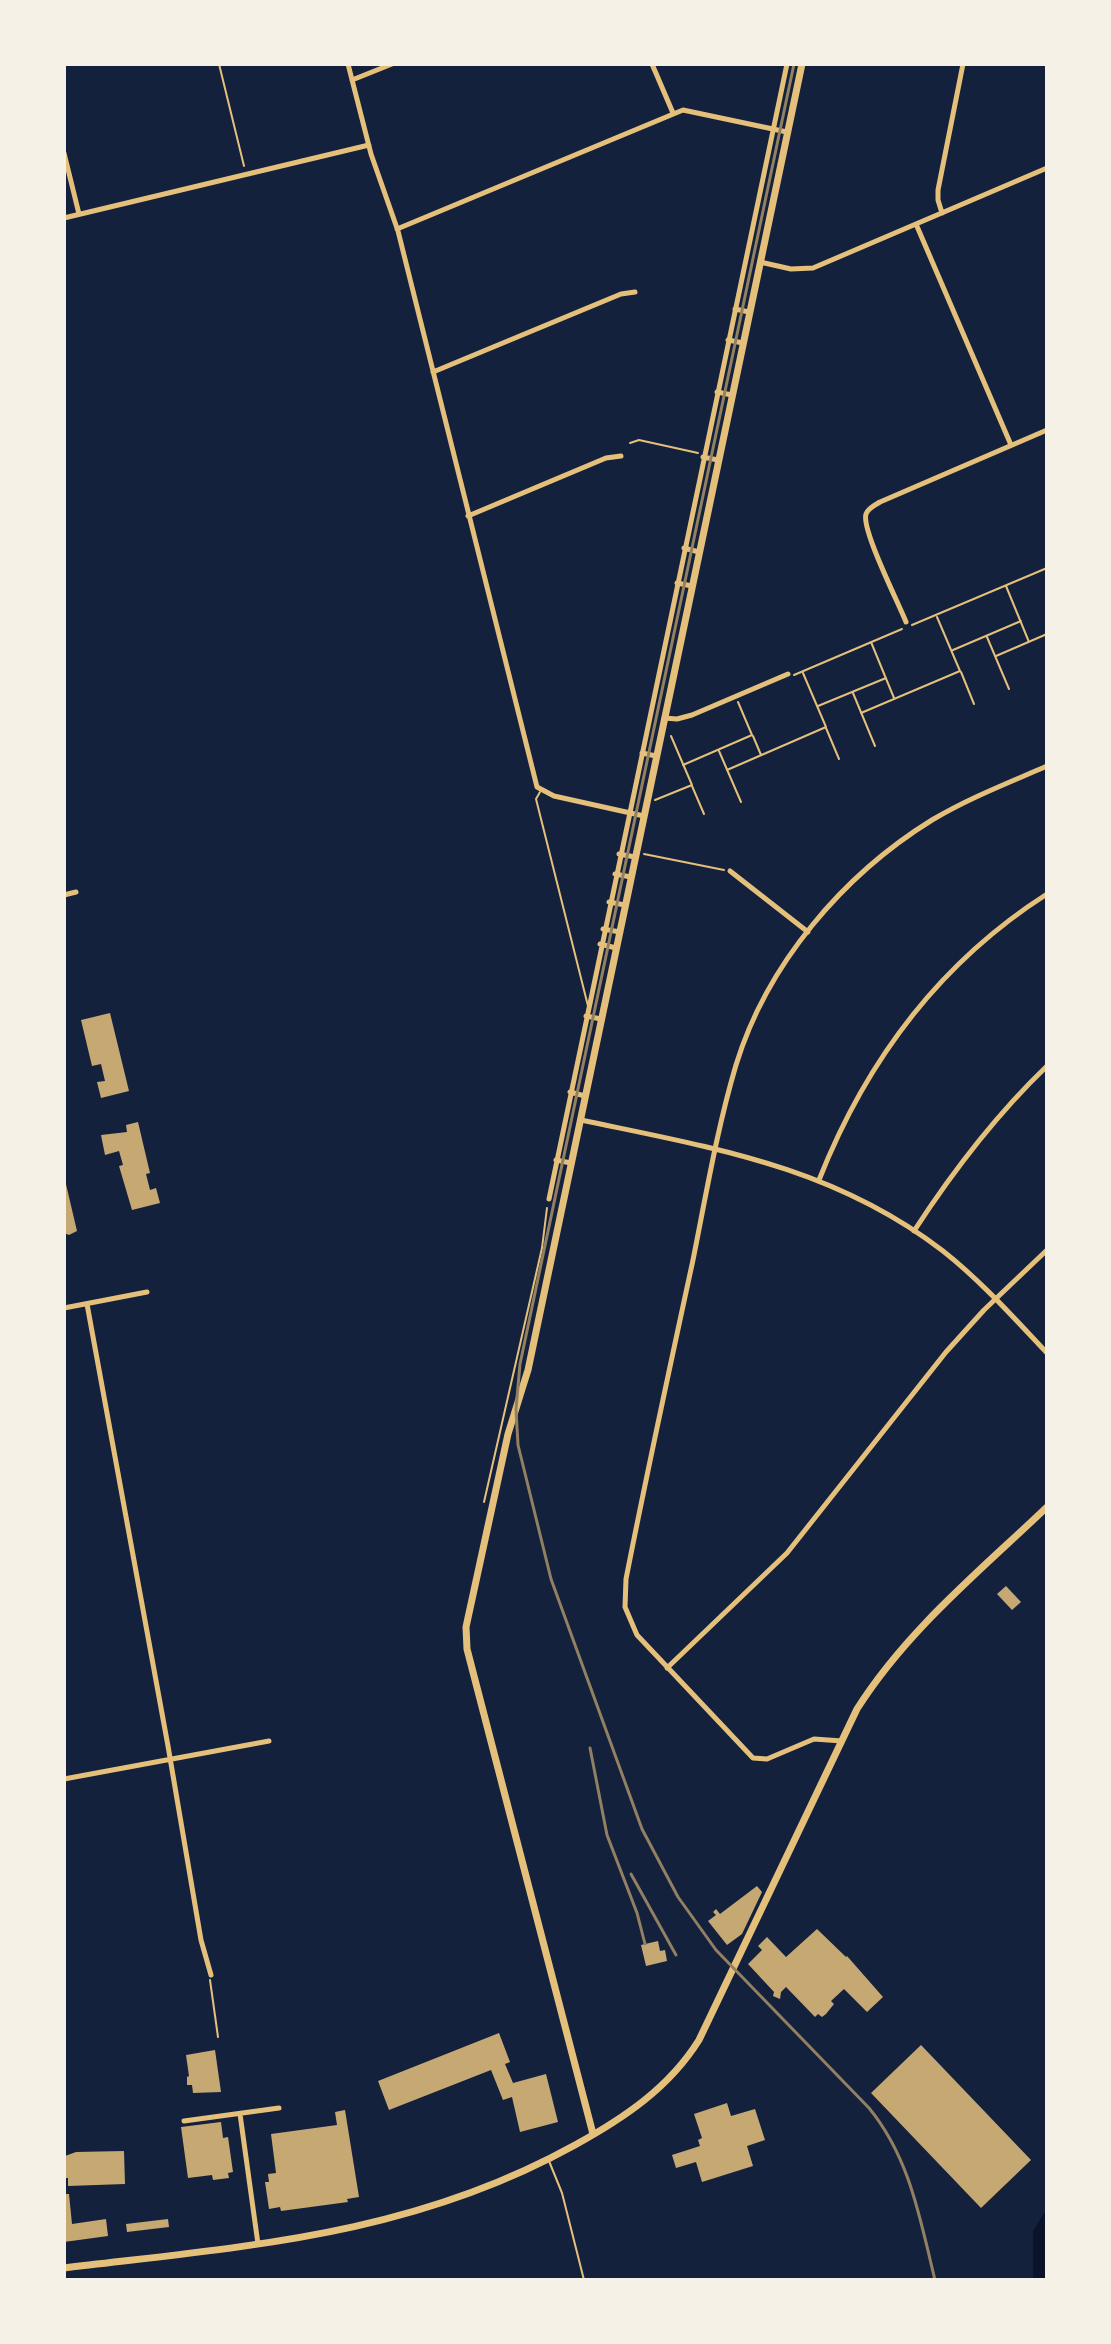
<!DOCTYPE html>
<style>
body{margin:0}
#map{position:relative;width:1111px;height:2344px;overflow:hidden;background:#14213d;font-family:"Alegreya Sans",sans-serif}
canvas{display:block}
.frame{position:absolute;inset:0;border:66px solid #f6f1e7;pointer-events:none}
</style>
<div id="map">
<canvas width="1111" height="2344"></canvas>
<div class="frame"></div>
</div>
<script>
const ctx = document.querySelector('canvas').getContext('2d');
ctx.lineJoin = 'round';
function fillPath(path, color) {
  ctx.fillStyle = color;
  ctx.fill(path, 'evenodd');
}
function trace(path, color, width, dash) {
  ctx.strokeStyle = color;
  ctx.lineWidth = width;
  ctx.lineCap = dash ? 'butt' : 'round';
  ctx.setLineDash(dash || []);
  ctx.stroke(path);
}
fillPath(new Path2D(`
 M 1047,2208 L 1047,2280 L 1033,2280 L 1033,2231 Z`), '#0b132b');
fillPath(new Path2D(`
 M 110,1013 L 129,1091 L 101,1098 L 97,1082 L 105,1081 L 101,1064 L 92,1066 L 81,1020 Z
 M 138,1122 L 150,1173 L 146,1174 L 150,1190 L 156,1188 L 160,1203 L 132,1210 L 119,1166 L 123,1165 L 119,1151 L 105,1155 L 101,1135 L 127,1132 L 126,1125 Z
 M 65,1180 L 77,1231 L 69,1235 L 64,1233 Z
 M 1006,1586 L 1021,1602 L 1012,1610 L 997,1594 Z
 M 757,1886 L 762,1892 L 742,1934 L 727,1945 L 708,1921 L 716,1915 L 713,1912 L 716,1909 L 720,1914 Z
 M 817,1929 L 846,1957 L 847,1956 L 883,1997 L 867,2012 L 844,1989 L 831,2001 L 834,2004 L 826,2014 L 822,2017 L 818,2014 L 815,2017 L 786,1987 L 781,1992 L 780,1999 L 773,1996 L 774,1992 L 748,1964 L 762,1950 L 758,1946 L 767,1937 L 786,1957 Z
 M 658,1941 L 660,1951 L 665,1950 L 667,1961 L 646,1966 L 641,1945 Z
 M 499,2033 L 510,2062 L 505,2064 L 513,2083 L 546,2074 L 558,2122 L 520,2132 L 512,2097 L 503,2100 L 491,2070 L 389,2110 L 378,2081 Z
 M 921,2045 L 1031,2160 L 981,2208 L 871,2093 Z
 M 215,2050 L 221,2092 L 193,2093 L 192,2085 L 187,2085 L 187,2077 L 189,2076 L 186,2055 Z
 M 727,2103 L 731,2116 L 755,2109 L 765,2140 L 747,2146 L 753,2166 L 702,2182 L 696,2162 L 676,2168 L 672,2155 L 700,2146 L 698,2140 L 702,2138 L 694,2114 Z
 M 345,2110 L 359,2197 L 347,2199 L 348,2202 L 281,2211 L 280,2207 L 269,2209 L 265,2182 L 269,2182 L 268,2174 L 276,2173 L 271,2134 L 337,2125 L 335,2112 Z
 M 221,2122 L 223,2138 L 228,2137 L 233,2172 L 228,2173 L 229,2178 L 213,2180 L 212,2175 L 188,2178 L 181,2127 Z
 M 124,2151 L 125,2184 L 68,2186 L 68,2178 L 64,2178 L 65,2156 L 76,2152 Z
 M 64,2194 L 69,2194 L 72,2224 L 106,2219 L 108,2236 L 64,2242 Z
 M 168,2219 L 169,2227 L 127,2232 L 126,2224 Z`), '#c6a872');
trace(new Path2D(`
 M 219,64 L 244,166
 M 630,443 L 639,440 L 698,453
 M 1006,586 L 1029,642
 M 912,625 L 1047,568
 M 987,637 L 1009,689
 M 871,642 L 894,698
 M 953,650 L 1021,621
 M 996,656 L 1047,634
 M 961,672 L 974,704
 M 794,675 L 902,629
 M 853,693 L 875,746
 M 818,706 L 886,678
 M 861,713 L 960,671 L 937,617
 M 826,728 L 839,759
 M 753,736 L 761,755
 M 719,751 L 741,802
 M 683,765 L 752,735 L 738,702
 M 727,770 L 826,727 L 803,673
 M 692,786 L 704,814
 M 655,800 L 692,785 L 671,736
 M 644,854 L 724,870
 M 484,1502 L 542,1248 L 547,1208
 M 210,1980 L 218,2037`), '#e5c07b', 2);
trace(new Path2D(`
 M 540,792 L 536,799 L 588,1006
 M 549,2161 L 562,2193 L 584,2280`), '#e5c07b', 2);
trace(new Path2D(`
 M 348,64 L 371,154 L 398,231 L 537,787 L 554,796 L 644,816
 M 652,64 L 673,113
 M 352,80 L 392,64
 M 64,153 L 79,214
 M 942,213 L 938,200 L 938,190 L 963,64
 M 64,218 L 369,145
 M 916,224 L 1011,445
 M 397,229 L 683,110 L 787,132
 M 760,262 L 791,269 L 813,268 L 1047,168
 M 735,309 L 749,312
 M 728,340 L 743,343
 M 433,372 L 621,294 L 635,292
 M 717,392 L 732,395
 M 703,457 L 718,460
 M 468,516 L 606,458 L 621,456
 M 684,548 L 699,552
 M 677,583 L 692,586
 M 906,622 C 899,604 861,529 866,514 C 868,508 875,505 880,502 L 1047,430
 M 664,718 L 677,719 L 692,715 L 788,674
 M 642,753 L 656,756
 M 619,854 L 635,857
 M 730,871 L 808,932
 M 615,874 L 631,877
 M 64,895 L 76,892
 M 609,902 L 625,905
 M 603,929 L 620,932
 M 600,944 L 616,948
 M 586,1016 L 601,1019
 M 570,1092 L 585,1096
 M 581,1120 C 713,1148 832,1166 943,1251 C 981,1281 1014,1318 1047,1353
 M 556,1160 L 571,1163
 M 819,1180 C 866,1061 939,963 1047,894
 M 549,1199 L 787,64
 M 914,1231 C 953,1171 996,1115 1047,1066
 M 87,1304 L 168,1746 L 201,1940 L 211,1975
 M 64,1308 L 147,1292
 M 667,1668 L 787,1553 L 946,1352 L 984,1310 L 1047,1250
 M 842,1741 L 814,1739 L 767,1759 L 753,1758 L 637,1635 L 625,1607 L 626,1579 C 647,1472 670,1366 693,1260 C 706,1195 717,1129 736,1065 C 767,964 843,875 932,820 C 969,798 1008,783 1047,766
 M 64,1779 L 269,1741
 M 240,2114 L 258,2244
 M 184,2121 L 279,2108`), '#e5c07b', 5);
trace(new Path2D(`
 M 593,2134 L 467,1649 L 466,1627 L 508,1434 L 528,1370 L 802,64
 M 64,2268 C 246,2246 411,2236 575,2145 C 624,2118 669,2088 699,2040 L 857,1709 C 907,1630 980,1571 1047,1507`), '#e5c07b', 7);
trace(new Path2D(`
 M 794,64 L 520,1364 L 516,1409 L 518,1445 L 551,1579 L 642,1829 L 678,1897 L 716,1950 L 869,2108 C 910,2158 920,2219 935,2280
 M 590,1748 L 607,1835 L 637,1913 L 645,1944
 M 631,1874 L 676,1955`), '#918062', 3);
</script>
